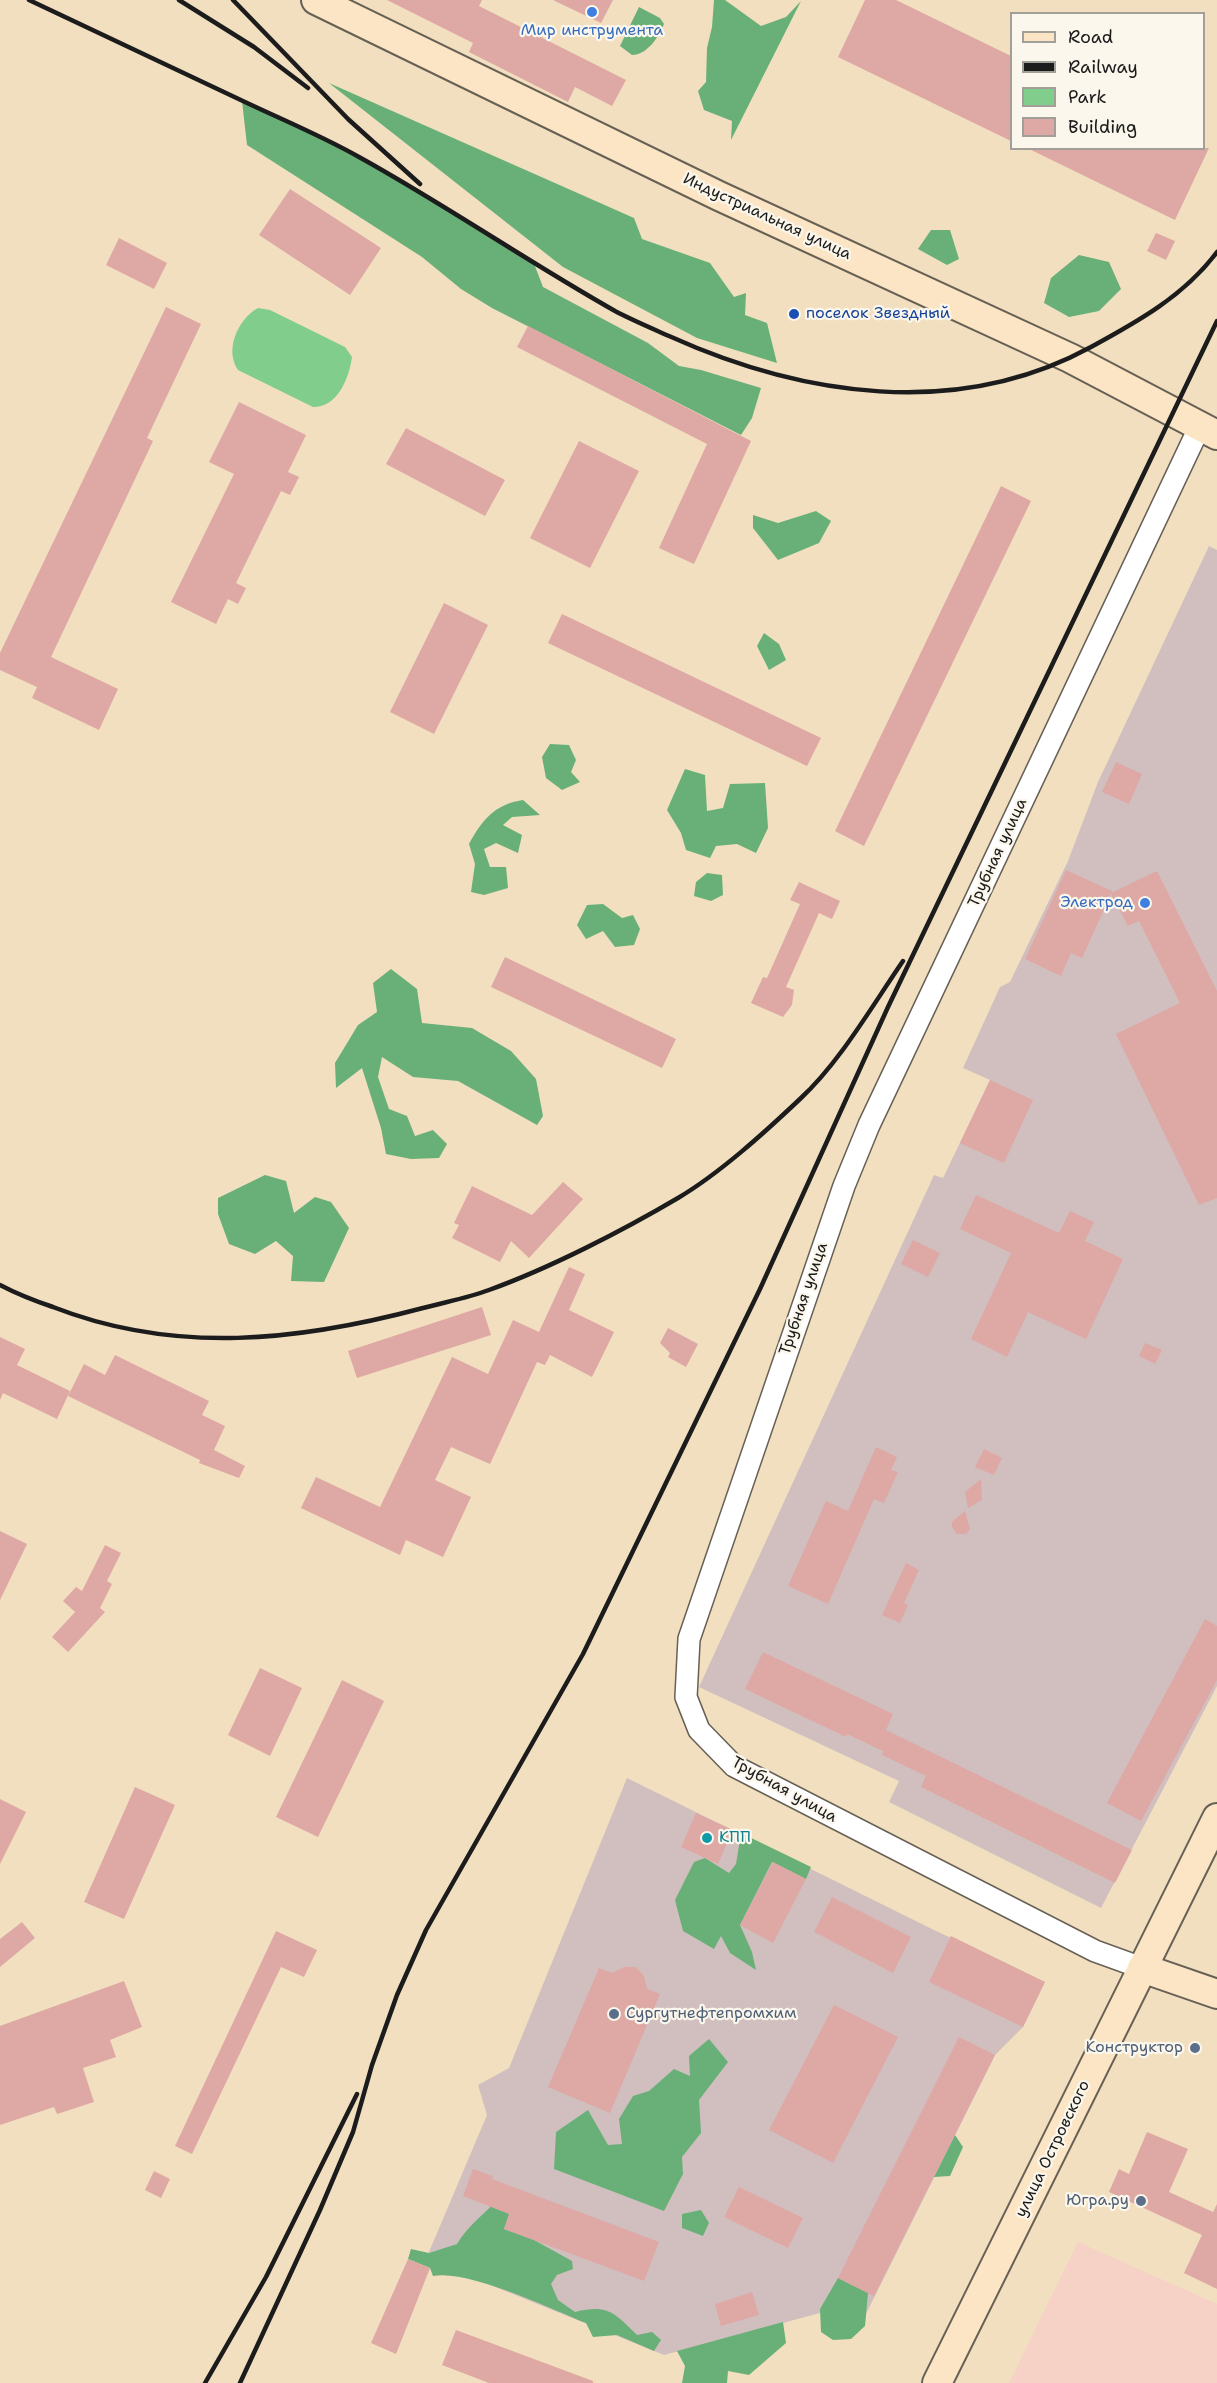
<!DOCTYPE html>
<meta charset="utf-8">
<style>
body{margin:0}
#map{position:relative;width:1217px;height:2383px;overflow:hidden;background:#f2dfc0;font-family:"Shantell Sans",sans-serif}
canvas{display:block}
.legend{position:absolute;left:1010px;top:12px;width:195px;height:138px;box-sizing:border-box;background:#fbf7ec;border:2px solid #a29f99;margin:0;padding:8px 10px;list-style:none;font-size:18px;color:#1c1c1c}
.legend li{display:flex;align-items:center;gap:12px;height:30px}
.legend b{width:30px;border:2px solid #a29f99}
</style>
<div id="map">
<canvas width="1217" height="2383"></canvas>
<ul class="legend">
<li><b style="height:8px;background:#fce5c4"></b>Road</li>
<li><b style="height:8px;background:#1c1c1c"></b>Railway</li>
<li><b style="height:16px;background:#80cd8c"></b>Park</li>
<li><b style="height:16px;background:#dea8a4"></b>Building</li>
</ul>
</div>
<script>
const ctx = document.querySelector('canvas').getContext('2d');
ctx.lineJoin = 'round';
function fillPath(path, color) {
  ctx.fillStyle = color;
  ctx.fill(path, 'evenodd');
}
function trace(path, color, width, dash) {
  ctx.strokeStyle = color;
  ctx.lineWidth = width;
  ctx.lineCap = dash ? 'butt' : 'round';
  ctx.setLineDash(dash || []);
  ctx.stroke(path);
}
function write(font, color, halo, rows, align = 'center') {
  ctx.font = font + ' "Shantell Sans",sans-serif';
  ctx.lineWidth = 4.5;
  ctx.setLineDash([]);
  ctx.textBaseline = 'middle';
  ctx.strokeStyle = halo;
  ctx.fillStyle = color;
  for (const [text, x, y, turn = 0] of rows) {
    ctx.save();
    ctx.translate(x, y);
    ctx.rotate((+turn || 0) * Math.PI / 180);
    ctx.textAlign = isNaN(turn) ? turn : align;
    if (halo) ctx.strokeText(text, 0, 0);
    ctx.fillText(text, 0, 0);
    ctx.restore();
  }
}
fillPath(new Path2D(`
 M 1078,2242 L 1217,2304 L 1217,2383 L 1009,2383 Z`), '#f6d1c5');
fillPath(new Path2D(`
 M 1209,546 L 1217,550 L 1217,1686 L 1101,1908 L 889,1802 L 899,1781 L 699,1687 L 934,1175 L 943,1178 L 990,1080 L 963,1068 L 1000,987 L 1010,982 L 1068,861 L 1098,782 Z
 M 627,1778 L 934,1930 L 1045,1982 L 1023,2027 L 995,2055 L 864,2318 L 842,2307 L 664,2355 L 426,2259 L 487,2115 L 478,2085 L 509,2068 Z`), '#d1bfbf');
fillPath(new Path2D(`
 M 258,308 L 270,310 L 345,347 L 352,357 C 349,378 338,407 313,407 L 238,370 C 224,350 238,319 258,308 Z`), '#80cd8c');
fillPath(new Path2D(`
 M 714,0 L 725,0 L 761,26 L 786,17 L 801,1 L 731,140 L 732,121 L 704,110 L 698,91 L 706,82 L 707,48 L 712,27 Z
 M 639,7 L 660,18 L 664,24 C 659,37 647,55 632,55 L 620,46 Z
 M 329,83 L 634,218 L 642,239 L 710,263 L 734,297 L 746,293 L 745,315 L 767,323 L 777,363 L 697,338 L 563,267 Z
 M 242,101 L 358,156 L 430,197 L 533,261 L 543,287 L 648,343 L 679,366 L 701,370 L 761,388 L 752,418 L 741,435 L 492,308 L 461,289 L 422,257 L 247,145 Z
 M 931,230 L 950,230 L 959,259 L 947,265 L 918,249 Z
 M 1079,255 L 1109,262 L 1121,289 L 1099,311 L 1069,317 L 1044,303 L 1051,278 Z
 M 816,511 L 831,521 L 819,543 L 778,560 L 753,528 L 753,515 L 778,523 Z
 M 764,633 L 779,644 L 786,660 L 769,670 L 757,646 Z
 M 550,744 L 569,745 L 576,760 L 571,772 L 580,782 L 562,790 L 546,778 L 542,757 Z
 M 685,769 L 705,775 L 707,811 L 723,808 L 730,784 L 765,783 L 768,828 L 756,853 L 737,844 L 716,846 L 710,858 L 686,850 L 681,833 L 667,810 Z
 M 523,800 L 540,815 L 512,817 L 503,825 L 522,835 L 518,853 L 496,843 L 484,849 L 490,867 L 506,867 L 508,888 L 484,895 L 471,892 L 475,864 L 469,844 C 482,820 495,804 523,800 Z
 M 707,873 L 722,875 L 723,895 L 711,901 L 694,896 L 696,882 Z
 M 603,904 L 622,918 L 633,915 L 640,929 L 634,945 L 615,947 L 603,931 L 586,939 L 577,925 L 587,905 Z
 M 391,969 L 417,989 L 422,1023 L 472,1028 L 511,1051 L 536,1079 L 543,1116 L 537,1125 L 458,1081 L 413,1077 L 382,1057 L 378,1077 L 389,1109 L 407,1116 L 415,1136 L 433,1130 L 447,1144 L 439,1158 L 411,1159 L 386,1154 L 381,1128 L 362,1068 L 336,1088 L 335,1063 L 358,1025 L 377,1012 L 373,983 Z
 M 265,1175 L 286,1181 L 294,1213 L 315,1197 L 331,1202 L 349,1228 L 324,1282 L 291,1281 L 293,1256 L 276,1241 L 255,1254 L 229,1244 L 218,1214 L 218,1198 Z
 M 741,1833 L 811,1867 L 806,1879 L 772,1862 L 740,1925 L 752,1952 L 756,1970 L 730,1953 L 721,1936 L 714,1949 L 683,1931 L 675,1900 L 694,1862 L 705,1858 L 729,1873 L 736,1864 Z
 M 709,2039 L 728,2062 L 699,2100 L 701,2133 L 682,2157 L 683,2174 L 664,2211 L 554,2169 L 556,2132 L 588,2110 L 608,2145 L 622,2144 L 619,2119 L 633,2096 L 649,2091 L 674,2069 L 690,2076 L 689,2056 Z
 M 955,2135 L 963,2147 L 950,2176 L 934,2177 Z
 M 500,2197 L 516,2197 L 504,2229 L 534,2240 L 572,2261 L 573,2269 L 557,2275 L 551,2284 L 558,2300 L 575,2312 C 609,2304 614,2313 637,2335 L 652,2332 L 661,2340 L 654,2351 L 617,2335 L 593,2337 L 586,2323 C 551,2309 468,2269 433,2276 L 430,2268 L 408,2259 L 411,2249 L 429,2253 L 457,2244 C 468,2225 485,2214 500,2197 Z
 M 701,2210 L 709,2223 L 703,2236 L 682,2228 L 682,2214 Z
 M 838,2278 L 868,2293 L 865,2326 L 851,2339 L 833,2340 L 821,2332 L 820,2309 Z
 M 783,2322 L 786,2343 L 749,2375 L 728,2371 L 727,2383 L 682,2383 L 685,2366 L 677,2351 Z`), '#68b078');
fillPath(new Path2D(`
 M 387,0 L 482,0 L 479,6 L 626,80 L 612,106 L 575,87 L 568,102 L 469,52 L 473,43 Z
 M 553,0 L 613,0 L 601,23 Z
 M 865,0 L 896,0 L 1011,56 L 1011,141 L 838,57 Z
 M 1027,148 L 1209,148 L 1175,220 Z
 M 290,189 L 381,248 L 350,295 L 259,235 Z
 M 1156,233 L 1175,241 L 1166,260 L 1147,251 Z
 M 119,238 L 167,263 L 154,289 L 106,265 Z
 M 166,307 L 201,324 L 147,438 L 153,441 L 51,657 L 118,689 L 99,730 L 32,698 L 37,687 L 0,670 L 0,653 Z
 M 528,326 L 751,441 L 694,564 L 659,548 L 707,444 L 517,347 Z
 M 239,402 L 306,435 L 288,472 L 299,477 L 290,495 L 281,491 L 236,583 L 246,588 L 238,604 L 228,599 L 216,624 L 171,602 L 234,474 L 209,462 Z
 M 406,428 L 505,480 L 485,516 L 386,464 Z
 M 579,441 L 639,471 L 590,568 L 530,538 Z
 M 1001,486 L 1031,501 L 864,846 L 835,831 Z
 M 444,603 L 488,625 L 434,734 L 390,712 Z
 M 562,614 L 821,738 L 807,766 L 548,643 Z
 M 1116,762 L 1142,774 L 1129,804 L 1102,792 Z
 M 1066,870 L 1112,891 L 1111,893 L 1157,871 L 1217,991 L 1217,1198 L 1199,1205 L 1116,1034 L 1180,1003 L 1139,921 L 1128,926 L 1111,894 L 1082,958 L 1071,953 L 1061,976 L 1025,959 Z
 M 799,882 L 840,901 L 832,919 L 819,913 L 786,987 L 794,990 L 792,1005 L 783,1017 L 751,1003 L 763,977 L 767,978 L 800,904 L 790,900 Z
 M 505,957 L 676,1039 L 662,1068 L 491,987 Z
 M 990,1080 L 1033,1100 L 1004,1163 L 960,1143 Z
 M 563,1182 L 583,1199 L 529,1258 L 511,1241 L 500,1262 L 452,1238 L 459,1225 L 454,1223 L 472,1186 L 532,1215 Z
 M 976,1195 L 1059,1233 L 1070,1211 L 1094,1222 L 1085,1241 L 1123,1259 L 1086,1339 L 1028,1312 L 1007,1357 L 971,1339 L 1011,1253 L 960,1229 Z
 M 913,1240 L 940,1253 L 928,1277 L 901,1264 Z
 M 569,1267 L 585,1274 L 569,1310 L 614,1332 L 592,1377 L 550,1355 L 545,1365 L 537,1362 L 490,1464 L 451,1447 L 435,1480 L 471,1497 L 443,1557 L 406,1540 L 400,1555 L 301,1508 L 316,1477 L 380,1507 L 452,1357 L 488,1374 L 513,1320 L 539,1332 Z
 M 482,1307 L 491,1335 L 357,1378 L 348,1351 Z
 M 668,1328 L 698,1344 L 686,1367 L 668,1357 L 670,1353 L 660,1343 Z
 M 0,1337 L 25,1349 L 17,1365 L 70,1391 L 57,1419 L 3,1393 L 0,1400 Z
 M 1145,1343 L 1162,1350 L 1155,1364 L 1139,1356 Z
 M 115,1355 L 209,1401 L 202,1415 L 225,1426 L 214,1450 L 245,1466 L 239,1478 L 199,1463 L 200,1460 L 68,1396 L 84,1364 L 105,1375 Z
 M 876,1447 L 897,1457 L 891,1470 L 898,1472 L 884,1503 L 874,1499 L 828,1604 L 788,1586 L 826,1501 L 848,1511 Z
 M 984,1449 L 1002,1458 L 994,1475 L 975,1467 Z
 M 981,1479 L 982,1500 L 968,1508 L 965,1492 Z
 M 965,1511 L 970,1529 L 966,1534 L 957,1534 L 952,1527 L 952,1522 Z
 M 0,1531 L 27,1544 L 0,1600 Z
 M 105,1545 L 121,1553 L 107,1581 L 112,1584 L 100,1608 L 105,1612 L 68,1652 L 52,1637 L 75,1612 L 63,1601 L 76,1587 L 82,1591 Z
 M 906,1563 L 919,1570 L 904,1603 L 908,1605 L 900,1623 L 882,1615 Z
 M 1205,1619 L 1217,1626 L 1217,1680 L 1141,1821 L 1107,1803 Z
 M 763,1652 L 893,1714 L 886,1730 L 1132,1850 L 1115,1883 L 921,1787 L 926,1776 L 882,1755 L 883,1751 L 847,1734 L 846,1737 L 745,1689 Z
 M 260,1668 L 302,1688 L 270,1756 L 228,1735 Z
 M 342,1680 L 384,1701 L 318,1837 L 276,1817 Z
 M 135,1787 L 175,1805 L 124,1919 L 84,1902 Z
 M 0,1799 L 26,1812 L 0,1864 Z
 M 696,1813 L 733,1830 L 718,1864 L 681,1847 Z
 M 773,1862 L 806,1879 L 773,1943 L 740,1925 Z
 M 832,1897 L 911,1937 L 893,1973 L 814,1932 Z
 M 22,1922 L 35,1938 L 0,1967 L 0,1939 Z
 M 276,1931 L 317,1950 L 304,1977 L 281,1967 L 192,2154 L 175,2146 Z
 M 951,1936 L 1045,1982 L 1023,2027 L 929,1982 Z
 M 624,1967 L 636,1967 L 644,1976 L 647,1989 L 660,1994 L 610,2113 L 548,2087 L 599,1968 L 612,1973 Z
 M 124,1981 L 142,2027 L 110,2040 L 116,2057 L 83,2068 L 94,2102 L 57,2114 L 54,2107 L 0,2125 L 0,2026 Z
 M 834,2005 L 898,2037 L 833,2163 L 769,2130 Z
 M 959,2037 L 995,2055 L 874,2296 L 838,2278 Z
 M 1147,2132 L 1188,2149 L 1169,2192 L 1213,2212 L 1217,2204 L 1217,2289 L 1184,2273 L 1202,2235 L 1109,2192 L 1119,2169 L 1129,2174 Z
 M 473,2169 L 493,2176 L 492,2179 L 659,2242 L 644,2281 L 504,2229 L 509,2214 L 463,2196 Z
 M 154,2171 L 170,2179 L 161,2198 L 145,2190 Z
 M 739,2187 L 803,2218 L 788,2248 L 724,2217 Z
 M 408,2259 L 430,2268 L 396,2354 L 371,2343 Z
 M 752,2292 L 759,2315 L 721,2326 L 715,2304 Z
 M 456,2330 L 593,2381 L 593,2383 L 489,2383 L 442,2365 Z`), '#dea8a4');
const street = new Path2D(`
 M 1142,1968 L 1095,1951 L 734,1766 L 699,1730 L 686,1697 L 689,1639 L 844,1186 L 869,1125 L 1200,426`);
const secondary = new Path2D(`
 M 316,0 L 719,196 L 1070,358 L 1217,435
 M 1142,1968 L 1217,1994
 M 937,2383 L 1217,1818`);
trace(street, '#676055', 24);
trace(secondary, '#676055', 32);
trace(street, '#fff', 21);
trace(secondary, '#fce5c4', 28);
trace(new Path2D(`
 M 29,0 C 101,34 173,68 245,102 C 283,120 322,136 359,157 C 446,205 528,262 615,311 C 632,320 651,328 669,336 C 802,396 957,420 1091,347 C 1137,322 1184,296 1217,252
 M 179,0 L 254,47 L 308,88
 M 233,0 L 348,119 L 420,184
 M 0,1285 C 17,1294 35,1301 53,1307 C 176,1355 299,1341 423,1308 C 445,1302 468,1298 489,1290 C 550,1268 622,1231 678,1198 C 720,1173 764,1133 800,1099 C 840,1062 872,1006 903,961
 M 205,2383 L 266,2277 L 357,2094
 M 240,2383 L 320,2210 L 353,2132 L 372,2065 L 397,1995 L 426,1930 L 583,1654 L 760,1289 L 888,1007 L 1217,321`), '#1c1c1c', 4.5);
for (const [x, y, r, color] of [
 [592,12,6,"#3f7fe0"],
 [794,314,6,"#1a4fb4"],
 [1145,903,6,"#3f7fe0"],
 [707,1838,6,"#0f9aa8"],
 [614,2014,6,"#5c6f8a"],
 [1195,2048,6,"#5c6f8a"],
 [1141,2201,6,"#5c6f8a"]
]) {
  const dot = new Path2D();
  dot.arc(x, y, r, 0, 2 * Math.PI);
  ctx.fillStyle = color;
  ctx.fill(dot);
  trace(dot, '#fbf7ec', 2);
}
write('16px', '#366cbe', '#fbf7ec', [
 ["Мир инструмента",592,31],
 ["Электрод",1133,903,"right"]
]);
write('16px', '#1c1c1c', '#fbf7ec', [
 ["Индустриальная улица",767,217,25],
 ["Трубная улица",998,853,-65],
 ["Трубная улица",804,1299,-71],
 ["Трубная улица",784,1790,29],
 ["улица Островского",1053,2149,-64]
]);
write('16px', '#164399', '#fbf7ec', [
 ["поселок Звездный",806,314]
], 'left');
write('16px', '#0d838f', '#fbf7ec', [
 ["КПП",719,1838]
], 'left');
write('16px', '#4e5e75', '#fbf7ec', [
 ["Сургутнефтепромхим",626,2014,"left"],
 ["Конструктор",1183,2048],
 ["Югра.ру",1129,2201]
], 'right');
</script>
